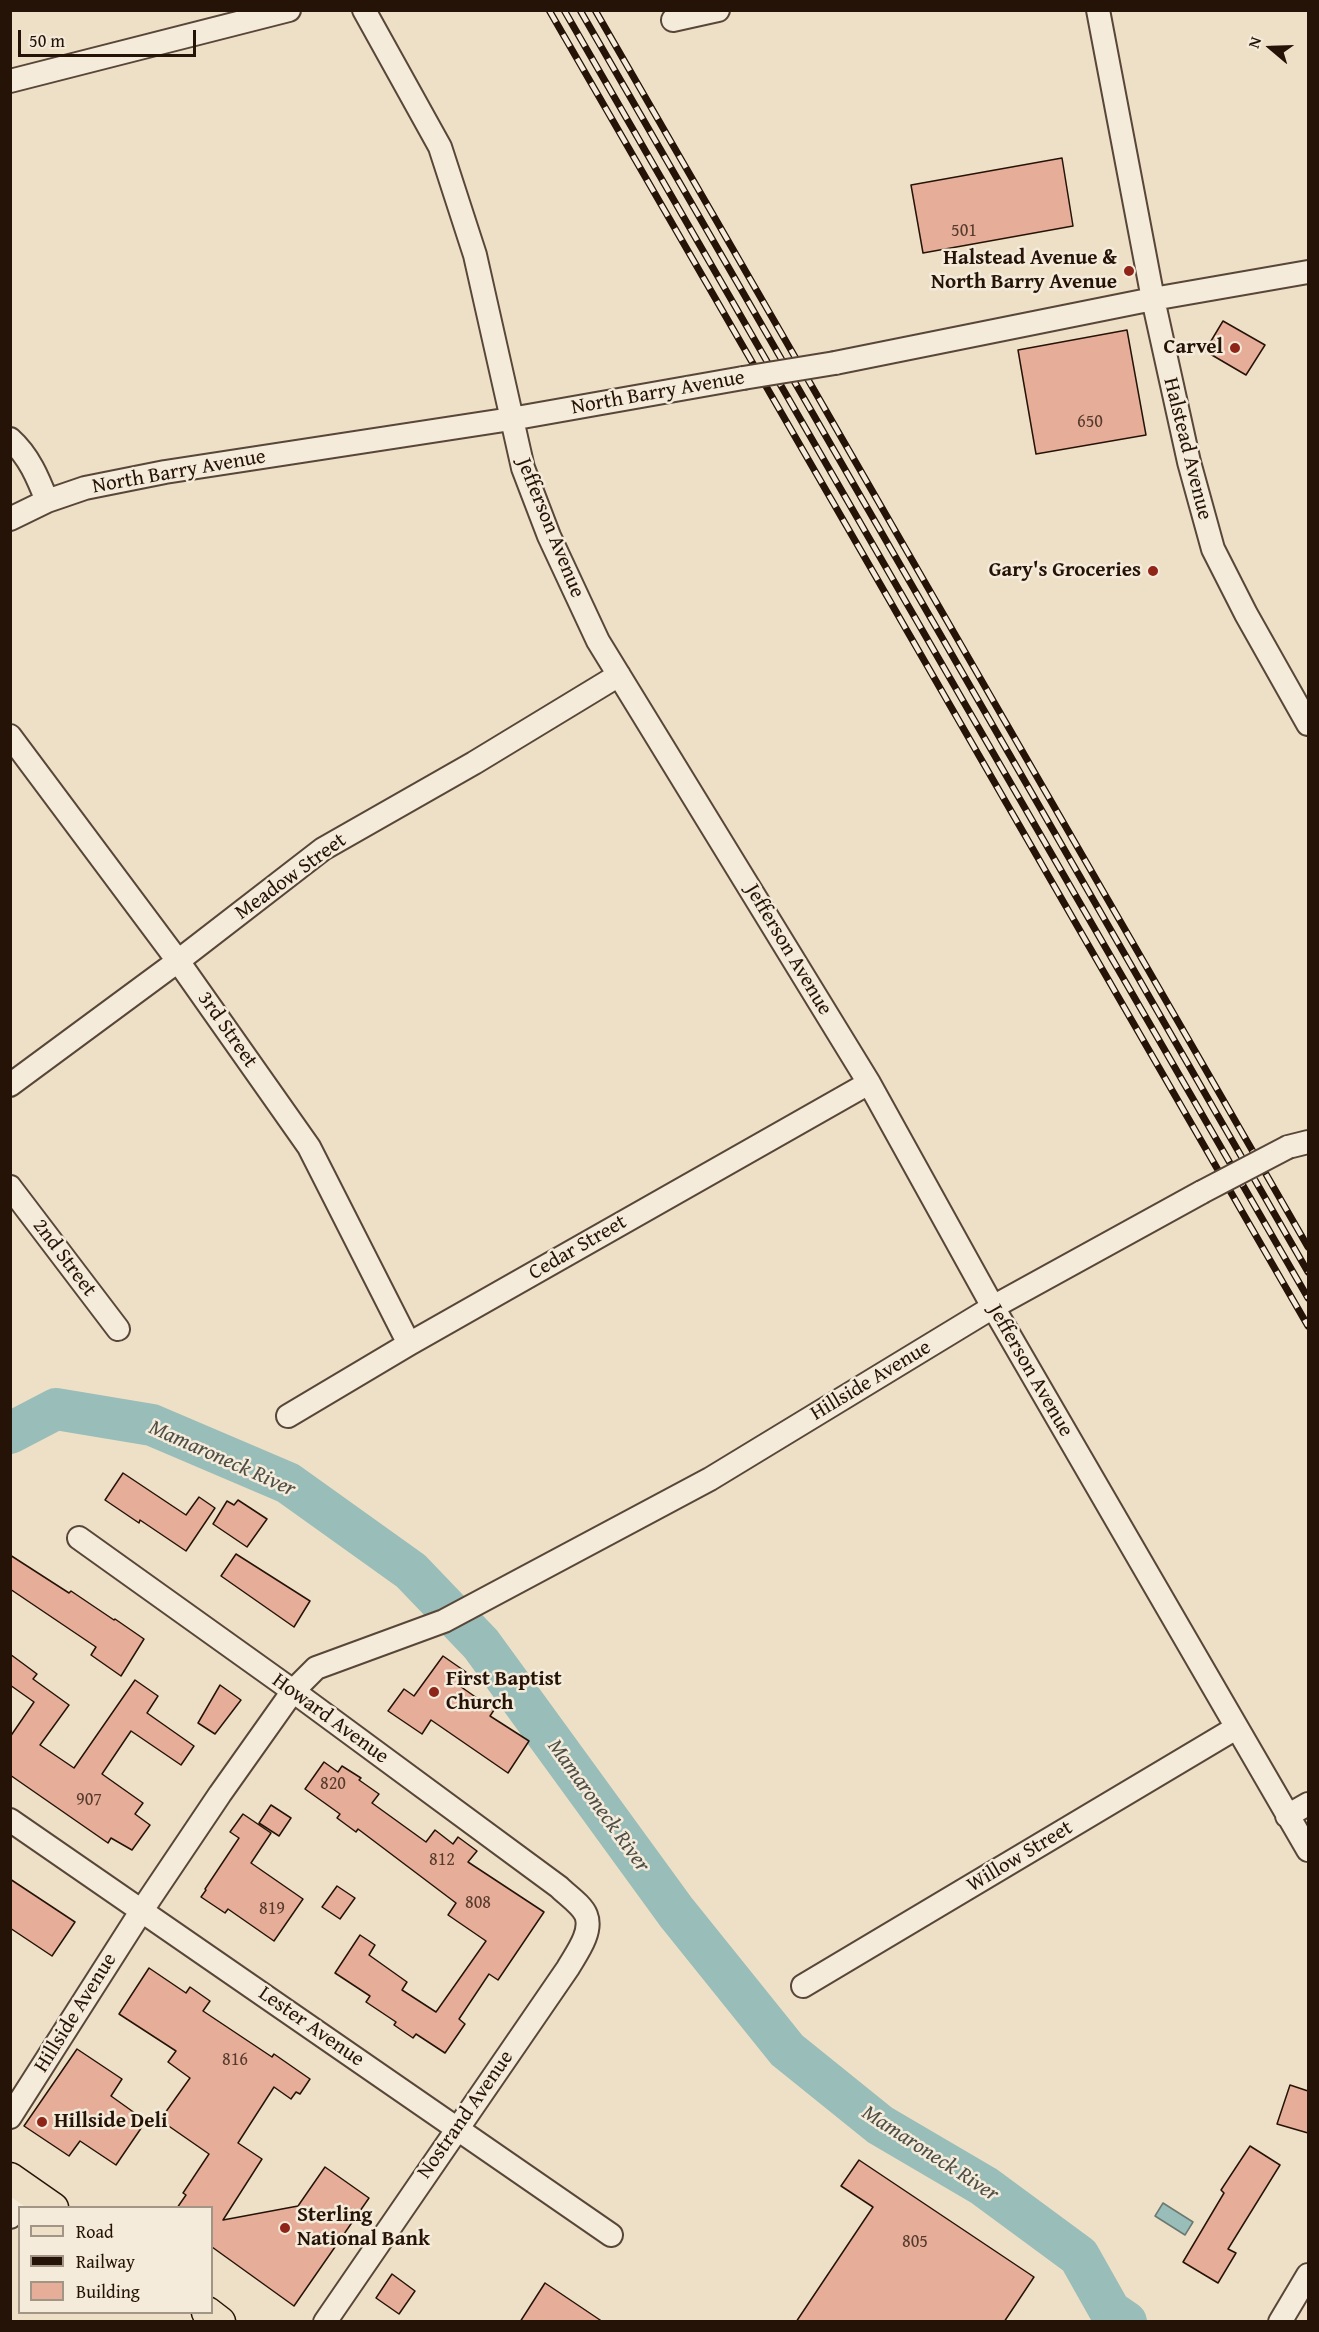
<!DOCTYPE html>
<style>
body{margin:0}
#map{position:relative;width:1319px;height:2332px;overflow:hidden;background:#eee0c6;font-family:"Gentium Book Plus",serif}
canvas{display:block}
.frame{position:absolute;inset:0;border:12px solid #261308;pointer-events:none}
.legend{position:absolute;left:18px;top:2206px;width:195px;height:108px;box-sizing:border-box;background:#f4ebda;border:2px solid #a29586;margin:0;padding:8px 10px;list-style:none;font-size:18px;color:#261308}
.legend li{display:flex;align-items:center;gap:12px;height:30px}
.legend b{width:30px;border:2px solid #a29586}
.north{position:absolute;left:1241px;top:18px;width:60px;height:60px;-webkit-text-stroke:4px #f4ebda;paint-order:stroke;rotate:289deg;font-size:16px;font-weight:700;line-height:24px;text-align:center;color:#261308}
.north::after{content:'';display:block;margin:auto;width:21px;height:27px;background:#261308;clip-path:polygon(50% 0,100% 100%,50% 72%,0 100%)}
.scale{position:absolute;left:18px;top:30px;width:178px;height:27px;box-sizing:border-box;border:3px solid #261308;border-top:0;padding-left:8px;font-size:18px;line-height:21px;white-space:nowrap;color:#261308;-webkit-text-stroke:4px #f4ebda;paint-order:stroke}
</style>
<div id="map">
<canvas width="1319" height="2332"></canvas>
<div class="frame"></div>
<ul class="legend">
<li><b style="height:8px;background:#eee0c6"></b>Road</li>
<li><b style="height:8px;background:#261308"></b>Railway</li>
<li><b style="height:16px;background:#e6ad99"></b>Building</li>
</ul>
<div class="north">N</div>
<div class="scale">50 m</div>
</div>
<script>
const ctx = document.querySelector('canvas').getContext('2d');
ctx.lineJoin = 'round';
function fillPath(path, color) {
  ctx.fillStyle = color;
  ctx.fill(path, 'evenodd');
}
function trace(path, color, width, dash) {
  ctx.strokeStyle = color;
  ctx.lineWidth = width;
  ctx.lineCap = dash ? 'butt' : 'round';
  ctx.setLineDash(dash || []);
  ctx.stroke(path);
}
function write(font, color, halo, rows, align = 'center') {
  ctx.font = font + ' "Gentium Book Plus",serif';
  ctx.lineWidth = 5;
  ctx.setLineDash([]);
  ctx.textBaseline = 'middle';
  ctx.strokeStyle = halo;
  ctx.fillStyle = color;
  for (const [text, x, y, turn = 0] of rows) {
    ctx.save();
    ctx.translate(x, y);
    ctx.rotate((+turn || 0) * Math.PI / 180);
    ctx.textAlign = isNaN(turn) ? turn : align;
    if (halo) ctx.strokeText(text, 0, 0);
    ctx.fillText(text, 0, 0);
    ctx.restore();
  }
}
const water = new Path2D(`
 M 1163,2203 L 1193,2222 L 1185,2235 L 1155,2216 Z`);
fillPath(water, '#99bdb8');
trace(water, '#6b7972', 1.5);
trace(new Path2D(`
 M 10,1433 L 56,1409 L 152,1425 L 288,1483 L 411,1571 L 481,1644 L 676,1912 L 787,2050 L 880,2125 L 984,2186 L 1079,2256 L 1110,2311 L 1126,2322`), '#99bdb8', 42);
const building = new Path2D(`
 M 1062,158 L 1073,226 L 923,253 L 911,185 Z
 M 1223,321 L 1265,345 L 1246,375 L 1205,351 Z
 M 1127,330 L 1146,435 L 1036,454 L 1018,350 Z
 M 123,1473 L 186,1515 L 199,1497 L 215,1508 L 186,1551 L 140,1520 L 139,1523 L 105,1500 Z
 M 238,1500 L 267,1519 L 247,1547 L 213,1524 L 227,1501 L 234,1505 Z
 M 236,1554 L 310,1601 L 294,1627 L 221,1576 Z
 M 10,1555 L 69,1593 L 71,1591 L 114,1620 L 115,1619 L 144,1639 L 121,1676 L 91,1655 L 96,1647 L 10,1589 Z
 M 10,1654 L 37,1674 L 33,1679 L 69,1705 L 40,1745 L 74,1768 L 135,1680 L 158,1696 L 147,1713 L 194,1746 L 181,1765 L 131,1731 L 102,1774 L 143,1803 L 135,1814 L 150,1825 L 132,1850 L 111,1838 L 108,1843 L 10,1775 L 10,1737 L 34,1702 L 10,1685 Z
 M 443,1656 L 466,1672 L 457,1684 L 494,1710 L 490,1716 L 529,1741 L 508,1773 L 431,1720 L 422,1734 L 388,1711 L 404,1689 L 414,1696 Z
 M 220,1685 L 241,1700 L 215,1734 L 198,1723 Z
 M 324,1762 L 338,1772 L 342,1766 L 361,1778 L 359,1780 L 379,1794 L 372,1803 L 426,1842 L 435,1830 L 453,1844 L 458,1837 L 477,1851 L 468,1862 L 544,1912 L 498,1980 L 489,1974 L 459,2019 L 465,2024 L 445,2053 L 416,2034 L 413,2038 L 394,2025 L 396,2022 L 366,2002 L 370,1996 L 335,1973 L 360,1935 L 375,1945 L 369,1955 L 407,1982 L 402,1990 L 436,2012 L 486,1941 L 448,1915 L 456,1903 L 358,1829 L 356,1832 L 337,1818 L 340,1814 L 305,1789 Z
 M 271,1805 L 291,1818 L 279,1836 L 259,1823 Z
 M 243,1814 L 271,1833 L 251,1863 L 303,1899 L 274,1941 L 228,1909 L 225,1913 L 201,1897 L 206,1890 L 205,1889 L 239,1838 L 230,1832 Z
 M 10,1879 L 75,1922 L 52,1956 L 10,1928 Z
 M 337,1886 L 355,1898 L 340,1919 L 322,1907 Z
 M 149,1968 L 186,1993 L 190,1987 L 210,2001 L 203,2011 L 272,2057 L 274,2054 L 310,2079 L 300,2094 L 296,2092 L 291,2099 L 274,2087 L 238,2143 L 262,2159 L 223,2220 L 298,2206 L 325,2167 L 369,2198 L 294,2306 L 212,2247 L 212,2208 L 177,2208 L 186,2195 L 183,2193 L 209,2154 L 160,2120 L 190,2078 L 168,2062 L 176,2051 L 119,2014 Z
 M 77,2049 L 122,2079 L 111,2096 L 146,2121 L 116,2165 L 80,2141 L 69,2156 L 24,2126 Z
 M 1290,2085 L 1308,2091 L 1308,2133 L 1277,2124 Z
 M 1250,2146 L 1280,2165 L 1228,2249 L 1236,2253 L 1218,2283 L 1183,2262 L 1224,2193 L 1221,2190 Z
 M 859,2160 L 1034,2277 L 1004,2322 L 796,2322 L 873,2207 L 841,2186 Z
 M 392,2274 L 415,2291 L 399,2314 L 376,2298 Z
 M 545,2283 L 603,2322 L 520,2322 Z`);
fillPath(building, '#e6ad99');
trace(building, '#261308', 1.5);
const minor = new Path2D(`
 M 364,10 L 440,147 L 475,255 L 523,468 L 549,536 L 598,641 L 869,1083 L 993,1307 L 1308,1850
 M 1098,10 L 1153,299 L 1189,462 L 1213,549 L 1246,614 L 1308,724
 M 673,20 L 718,10
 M 10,81 L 289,10
 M 835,363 L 1153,299 L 1308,272
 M 10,439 C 29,456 38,478 47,501
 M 10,519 L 47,501 L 85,488 L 165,472 L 511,419 L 743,378
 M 10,736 L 178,961 L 309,1147 L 409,1344
 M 10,1085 L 178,961 L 323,849 L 474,763 L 619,675
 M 1288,1147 L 1308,1142
 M 10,1187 L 118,1329
 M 288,1416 L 409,1344 L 869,1083
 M 79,1538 L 293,1691 L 559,1887 C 567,1895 582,1905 586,1915 C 593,1932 576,1954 568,1968 L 325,2322
 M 1287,1816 L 1308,1804
 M 10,1820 L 611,2235
 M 803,1986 L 1236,1728
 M 10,2117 L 142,1910 L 220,1794 L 293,1691 L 316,1668 L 444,1621 L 710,1479 L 993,1307 L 1202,1192
 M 10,2217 L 29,2191
 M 1280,2322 L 1308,2275`);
const major = new Path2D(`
 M 10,2178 L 53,2208
 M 207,2312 L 220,2322`);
trace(minor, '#584638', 26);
trace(major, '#261308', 33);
trace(minor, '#f4ebda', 22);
trace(major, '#eee0c6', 30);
const rail = new Path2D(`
 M 549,10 L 1308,1326
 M 564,10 L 1308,1298
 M 580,10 L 1308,1272
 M 595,10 L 1308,1247`);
trace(rail, '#261308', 7);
trace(rail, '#f4ebda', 4.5, [14]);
const minorBridge = new Path2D(`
 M 743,378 L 835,363
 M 1202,1192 L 1288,1147`);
trace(minorBridge, '#584638', 26, []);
trace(minorBridge, '#f4ebda', 22);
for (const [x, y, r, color] of [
 [1129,271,6,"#8f2418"],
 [1235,348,6,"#8f2418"],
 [1153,571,6,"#8f2418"],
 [434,1692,6,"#8f2418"],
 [42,2122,6,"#8f2418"],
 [285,2228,6,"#8f2418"]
]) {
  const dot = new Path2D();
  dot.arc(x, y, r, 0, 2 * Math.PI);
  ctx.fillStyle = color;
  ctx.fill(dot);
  trace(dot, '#f4ebda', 2);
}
write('18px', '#563a2c', null, [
 ["501",964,231],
 ["650",1090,422],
 ["820",333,1784],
 ["907",89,1800],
 ["812",442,1860],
 ["808",478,1903],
 ["819",272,1909],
 ["816",235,2060],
 ["805",915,2242]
]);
write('bold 21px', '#261308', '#f4ebda', [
 ["Halstead Avenue &",1117,259],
 ["North Barry Avenue",1117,283],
 ["Carvel",1223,348],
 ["Gary's Groceries",1141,571],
 ["First Baptist",446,1680,"left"],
 ["Church",446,1704,"left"],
 ["Hillside Deli",54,2122,"left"],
 ["Sterling",297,2216,"left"],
 ["National Bank",297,2240,"left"]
], 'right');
write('21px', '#261308', '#f4ebda', [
 ["North Barry Avenue",658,393,-10],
 ["Halstead Avenue",1187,449,76],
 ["North Barry Avenue",179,472,-10],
 ["Jefferson Avenue",550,528,68],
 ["Meadow Street",291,877,-36],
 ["Jefferson Avenue",788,950,59],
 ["3rd Street",227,1030,55],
 ["Cedar Street",578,1248,-30],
 ["2nd Street",64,1258,53],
 ["Jefferson Avenue",1030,1371,60],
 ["Hillside Avenue",871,1381,-31],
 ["Howard Avenue",330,1719,36],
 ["Willow Street",1020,1857,-31],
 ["Hillside Avenue",76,2013,-58],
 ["Lester Avenue",311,2027,35],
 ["Nostrand Avenue",466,2115,-55]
]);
write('italic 22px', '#4e4e46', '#f4ebda', [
 ["Mamaroneck River",222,1459,24],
 ["Mamaroneck River",598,1806,54],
 ["Mamaroneck River",930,2154,33]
]);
</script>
